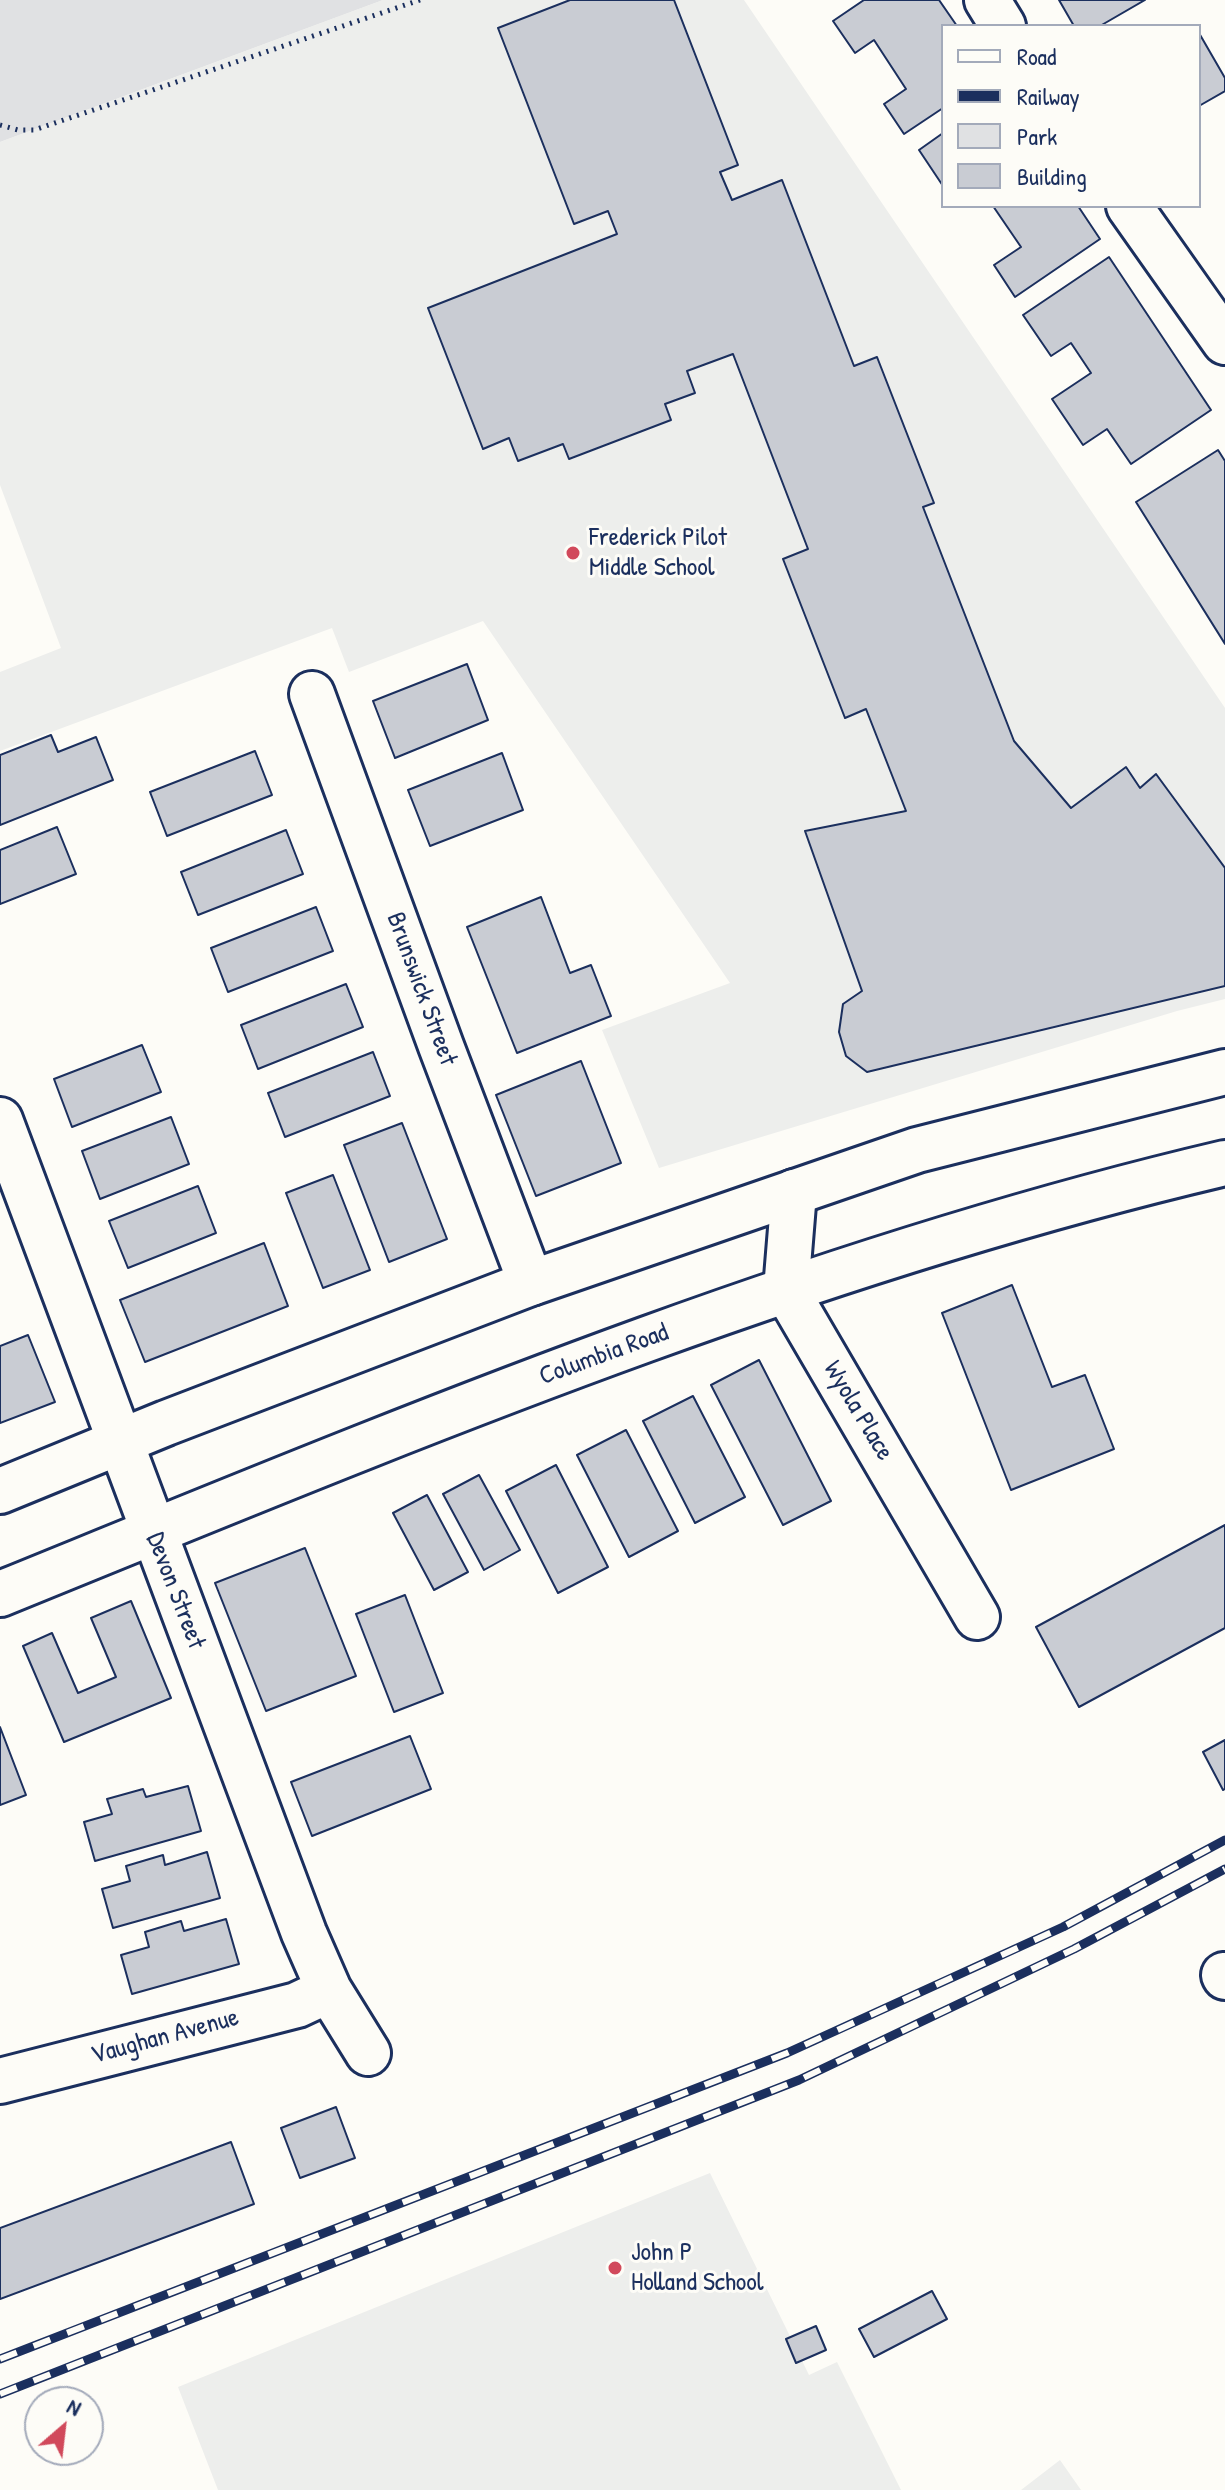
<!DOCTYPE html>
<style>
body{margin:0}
#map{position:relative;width:1225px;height:2490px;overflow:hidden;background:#fdfcf7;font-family:"Patrick Hand",sans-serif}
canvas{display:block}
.legend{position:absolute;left:941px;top:24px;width:260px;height:184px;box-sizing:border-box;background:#fdfcf7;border:2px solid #a3aaba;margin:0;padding:10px 14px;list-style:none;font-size:24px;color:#1b2f5e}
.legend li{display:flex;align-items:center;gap:16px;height:40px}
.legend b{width:40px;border:2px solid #a3aaba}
.north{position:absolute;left:24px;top:2386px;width:80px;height:80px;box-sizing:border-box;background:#fdfcf7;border:2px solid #a3aaba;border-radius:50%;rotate:28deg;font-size:22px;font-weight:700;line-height:32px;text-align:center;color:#1b2f5e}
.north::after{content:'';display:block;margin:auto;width:28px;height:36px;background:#d1495b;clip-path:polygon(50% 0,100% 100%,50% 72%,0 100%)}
</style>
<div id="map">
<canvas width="1225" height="2490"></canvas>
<ul class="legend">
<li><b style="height:10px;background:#fdfcf7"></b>Road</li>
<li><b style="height:10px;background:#1b2f5e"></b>Railway</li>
<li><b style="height:22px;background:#e0e1e3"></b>Park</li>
<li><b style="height:22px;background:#c9ccd3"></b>Building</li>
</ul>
<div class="north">N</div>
</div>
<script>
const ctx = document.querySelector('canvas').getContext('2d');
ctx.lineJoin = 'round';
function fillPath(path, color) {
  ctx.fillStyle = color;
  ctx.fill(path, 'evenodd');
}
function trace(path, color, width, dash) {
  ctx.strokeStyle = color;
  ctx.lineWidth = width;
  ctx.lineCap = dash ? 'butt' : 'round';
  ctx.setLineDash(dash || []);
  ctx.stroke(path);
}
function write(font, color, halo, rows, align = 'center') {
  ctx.font = font + ' "Patrick Hand",sans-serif';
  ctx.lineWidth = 6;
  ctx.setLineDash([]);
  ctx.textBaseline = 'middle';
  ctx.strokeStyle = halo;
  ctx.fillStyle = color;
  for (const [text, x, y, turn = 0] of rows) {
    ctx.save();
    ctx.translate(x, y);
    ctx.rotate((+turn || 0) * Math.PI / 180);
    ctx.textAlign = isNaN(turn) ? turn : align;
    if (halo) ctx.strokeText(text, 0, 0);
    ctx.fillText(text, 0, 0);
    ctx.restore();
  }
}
fillPath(new Path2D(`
 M 383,0 L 744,0 L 1225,708 L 1225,999 L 1177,1011 L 659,1168 L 602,1030 L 730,983 L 483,621 L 349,672 L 332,628 L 0,751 L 0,672 L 61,648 L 0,485 L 0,142 Z
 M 710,2173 L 809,2375 L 837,2362 L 901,2490 L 218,2490 L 178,2387 Z
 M 1060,2460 L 1081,2490 L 1021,2490 Z`), '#edeeec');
fillPath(new Path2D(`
 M 0,0 L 383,0 L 0,142 Z`), '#e0e1e3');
const building = new Path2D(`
 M 570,0 L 674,0 L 738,165 L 720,172 L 732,200 L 782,180 L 854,366 L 877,357 L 934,503 L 923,507 L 1014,741 L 1071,808 L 1126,767 L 1140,788 L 1156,774 L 1225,868 L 1225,986 L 867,1072 L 846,1056 L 839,1032 L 843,1004 L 862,991 L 805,831 L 906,811 L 866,709 L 845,718 L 783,559 L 808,549 L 733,354 L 687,371 L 695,393 L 665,404 L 671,420 L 569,459 L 563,444 L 518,461 L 509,438 L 483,449 L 428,308 L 617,234 L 608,211 L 574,224 L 498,28 Z
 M 864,0 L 939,0 L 957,26 L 943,26 L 943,108 L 904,134 L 884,104 L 906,89 L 874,40 L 855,53 L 833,21 Z
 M 1059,0 L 1145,0 L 1100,26 L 1074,26 Z
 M 1199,33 L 1225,78 L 1225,91 L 1199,106 Z
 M 943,133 L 943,186 L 919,150 Z
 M 993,206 L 1078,206 L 1100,239 L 1015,297 L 994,265 L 1021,247 Z
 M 1109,257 L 1211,410 L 1131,464 L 1107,429 L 1083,445 L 1052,399 L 1091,373 L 1071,343 L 1051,356 L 1023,315 Z
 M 1218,450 L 1225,461 L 1225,644 L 1136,502 Z
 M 467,664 L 488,720 L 395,758 L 373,701 Z
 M 51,735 L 58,752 L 96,737 L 113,780 L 0,825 L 0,755 Z
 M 255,751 L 272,795 L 167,836 L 150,792 Z
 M 502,753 L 523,810 L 430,846 L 408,790 Z
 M 57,827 L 76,874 L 0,904 L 0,850 Z
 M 286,830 L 303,874 L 198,915 L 181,872 Z
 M 541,897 L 570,973 L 591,965 L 611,1016 L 517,1053 L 467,927 Z
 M 316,907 L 333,951 L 228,992 L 211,948 Z
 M 346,984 L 363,1027 L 258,1069 L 241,1025 Z
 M 142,1045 L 161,1092 L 72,1127 L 54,1079 Z
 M 373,1052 L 390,1096 L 285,1137 L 268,1093 Z
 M 581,1061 L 621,1163 L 536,1196 L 496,1095 Z
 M 171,1117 L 189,1164 L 100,1199 L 82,1151 Z
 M 402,1123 L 447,1239 L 389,1262 L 344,1145 Z
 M 333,1175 L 370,1270 L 323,1288 L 286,1193 Z
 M 198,1186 L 216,1233 L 128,1268 L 109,1221 Z
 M 264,1243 L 288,1306 L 145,1362 L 120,1300 Z
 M 1012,1285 L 1052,1387 L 1085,1375 L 1114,1449 L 1011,1490 L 942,1313 Z
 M 28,1335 L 55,1402 L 0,1423 L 0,1346 Z
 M 759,1360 L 831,1501 L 783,1525 L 711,1385 Z
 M 693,1396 L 745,1497 L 695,1523 L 643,1421 Z
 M 626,1430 L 678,1531 L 629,1557 L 577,1455 Z
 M 556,1465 L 608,1567 L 558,1593 L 506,1491 Z
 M 479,1475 L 520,1550 L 484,1570 L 443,1494 Z
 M 427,1495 L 468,1572 L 434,1590 L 393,1513 Z
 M 1225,1525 L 1225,1628 L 1079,1707 L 1036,1627 Z
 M 305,1548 L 356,1676 L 266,1711 L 215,1583 Z
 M 405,1595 L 443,1693 L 394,1712 L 356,1614 Z
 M 131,1601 L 171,1698 L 64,1742 L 23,1646 L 52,1633 L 78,1693 L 116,1677 L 91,1618 Z
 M 0,1727 L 26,1795 L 0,1805 Z
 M 410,1736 L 431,1789 L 312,1836 L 291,1782 Z
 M 1225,1740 L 1225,1789 L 1223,1790 L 1203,1752 Z
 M 188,1786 L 201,1831 L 95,1861 L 84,1822 L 112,1814 L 107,1799 L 143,1789 L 146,1797 Z
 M 207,1852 L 220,1898 L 113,1928 L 102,1889 L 130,1881 L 126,1866 L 163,1855 L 165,1865 Z
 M 226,1919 L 239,1964 L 132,1994 L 121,1955 L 149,1947 L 145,1932 L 181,1921 L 184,1931 Z
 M 336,2107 L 355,2158 L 300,2178 L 281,2128 Z
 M 231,2142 L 254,2204 L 0,2299 L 0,2228 Z
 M 932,2291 L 947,2319 L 874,2357 L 859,2329 Z
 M 816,2326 L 826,2350 L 796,2363 L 786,2339 Z`);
fillPath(building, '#c9ccd3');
trace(building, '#1b2f5e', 2);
const minor = new Path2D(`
 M 987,0 L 1003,26
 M 1129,206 L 1225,342
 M 312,694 L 441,1046 L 531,1283
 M 0,1120 L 304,1933 L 329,1990 L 368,2053
 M 794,1192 L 786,1290 L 977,1617
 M 1224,1975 L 1225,1977
 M 0,2081 L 297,2005 L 329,1990`);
const major = new Path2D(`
 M 0,1491 L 166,1423 L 531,1283 L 856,1171 L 917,1150 L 1225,1072
 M 0,1594 C 401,1431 803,1262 1225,1163`);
trace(minor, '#1b2f5e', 50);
trace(major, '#1b2f5e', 50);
trace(new Path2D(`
 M 0,125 L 18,130 L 34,130 L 420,0`), '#1b2f5e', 5, [2, 6]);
trace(minor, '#fdfcf7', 44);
trace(major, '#fdfcf7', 44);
const rail = new Path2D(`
 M 0,2359 L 787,2053 L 1063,1927 L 1225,1840
 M 0,2394 L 799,2080 L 1074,1949 L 1225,1869`);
trace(rail, '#1b2f5e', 9);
trace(rail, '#fdfcf7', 6, [18]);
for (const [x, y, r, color] of [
 [573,553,8,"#d1495b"],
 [615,2268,8,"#d1495b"]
]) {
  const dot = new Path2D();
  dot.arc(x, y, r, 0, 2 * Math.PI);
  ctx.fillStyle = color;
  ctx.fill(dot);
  trace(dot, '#fdfcf7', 3);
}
write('26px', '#1b2f5e', '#fdfcf7', [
 ["Frederick Pilot",589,538],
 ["Middle School",589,568],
 ["John P",631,2253],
 ["Holland School",631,2283]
], 'left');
write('26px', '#1b2f5e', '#fdfcf7', [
 ["Brunswick Street",421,989,70],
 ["Columbia Road",604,1355,-20],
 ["Wyola Place",858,1411,59],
 ["Devon Street",175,1591,69],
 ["Vaughan Avenue",165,2037,-15]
]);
</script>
